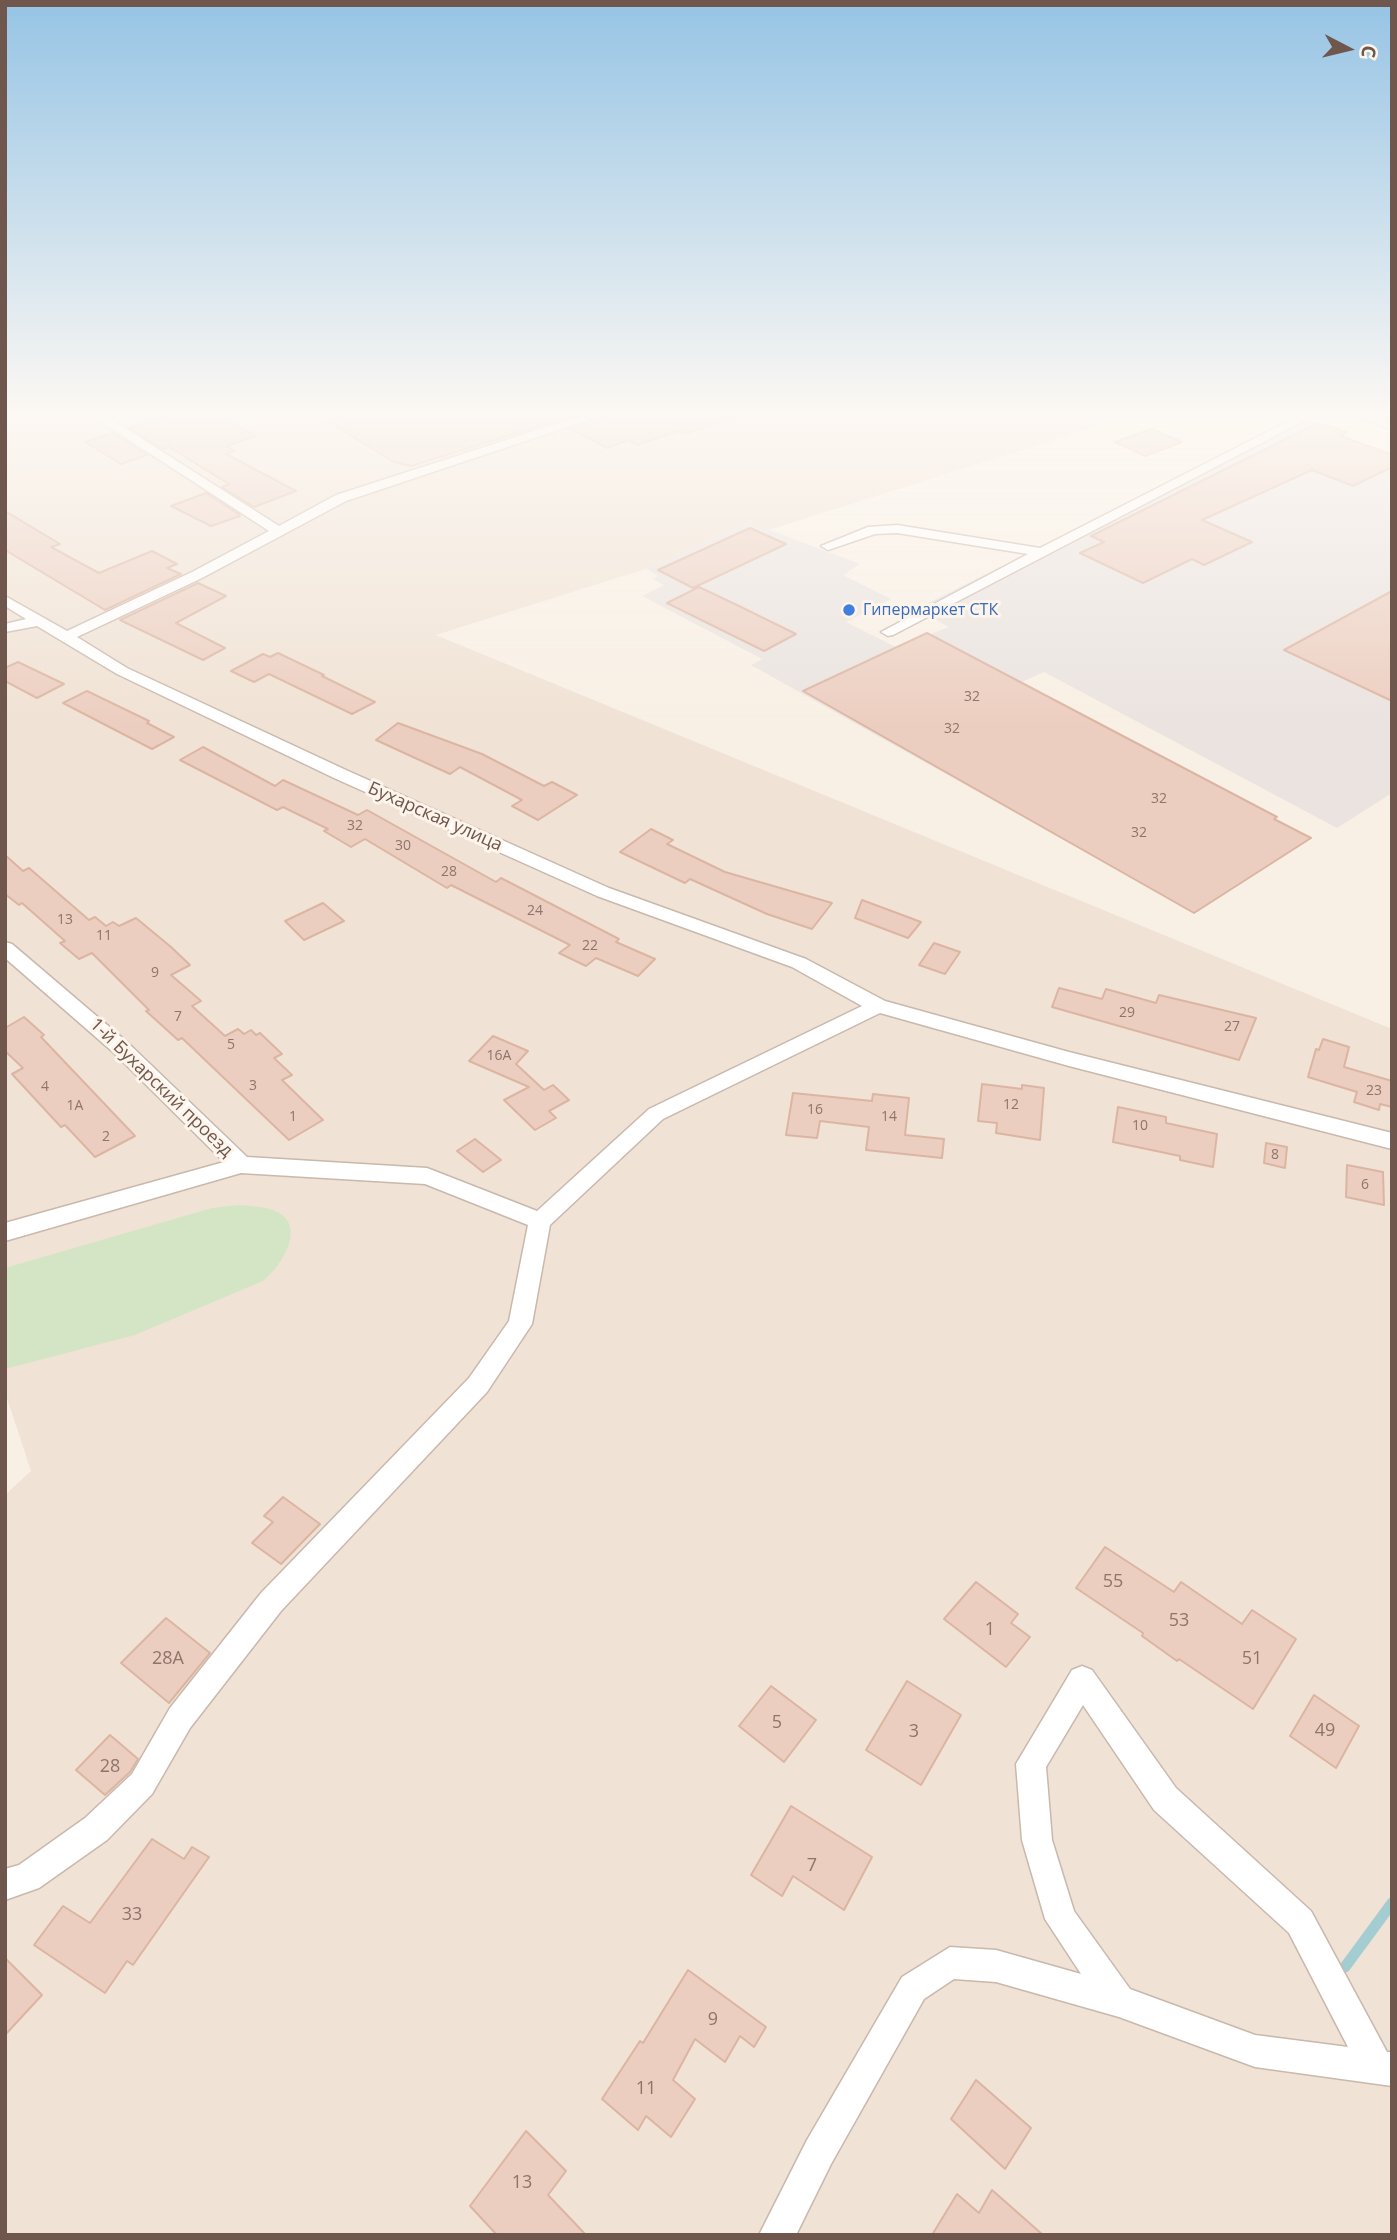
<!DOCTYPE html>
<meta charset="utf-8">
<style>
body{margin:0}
#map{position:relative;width:1397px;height:2240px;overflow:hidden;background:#f9f0e5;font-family:"Open Sans",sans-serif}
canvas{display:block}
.frame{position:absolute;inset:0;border:7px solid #6f574d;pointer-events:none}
.north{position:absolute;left:1313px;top:14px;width:70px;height:70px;-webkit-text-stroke:5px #fdf4eb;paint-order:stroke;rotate:97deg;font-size:19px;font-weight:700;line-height:28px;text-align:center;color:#6f574d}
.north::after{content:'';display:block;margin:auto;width:24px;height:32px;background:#6f574d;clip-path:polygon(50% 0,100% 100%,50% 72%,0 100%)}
</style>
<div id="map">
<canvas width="1397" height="2240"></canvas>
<div class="frame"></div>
<div class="north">С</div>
</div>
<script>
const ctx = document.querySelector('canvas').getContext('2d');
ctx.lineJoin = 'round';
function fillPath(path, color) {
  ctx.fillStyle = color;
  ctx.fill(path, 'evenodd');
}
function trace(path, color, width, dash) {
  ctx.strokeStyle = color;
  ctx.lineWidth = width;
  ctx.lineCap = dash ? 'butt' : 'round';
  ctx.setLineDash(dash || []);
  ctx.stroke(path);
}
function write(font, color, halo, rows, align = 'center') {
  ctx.font = font + ' "Open Sans",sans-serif';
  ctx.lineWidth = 6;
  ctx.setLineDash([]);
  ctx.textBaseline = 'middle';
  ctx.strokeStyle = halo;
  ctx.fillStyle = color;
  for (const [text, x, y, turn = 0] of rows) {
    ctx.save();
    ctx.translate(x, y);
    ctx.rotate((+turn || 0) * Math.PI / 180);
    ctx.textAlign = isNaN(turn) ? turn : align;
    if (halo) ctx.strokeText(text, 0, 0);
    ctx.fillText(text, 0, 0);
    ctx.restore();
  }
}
fillPath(new Path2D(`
 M 5,412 L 1143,412 L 436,635 L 1392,1029 L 1392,2235 L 5,2235 L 5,1495 L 31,1471 L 5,1392 Z`), '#f0e2d4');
fillPath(new Path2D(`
 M 1297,417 L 1347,432 L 1342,436 L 1392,455 L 1392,793 L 1337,828 L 1044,672 L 1022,682 L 1311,838 L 1194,913 L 751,665 L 762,659 L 642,596 L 664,585 L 653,579 L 658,576 L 646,569 L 749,522 L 860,564 L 843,575 L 891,599 L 846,622 L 896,647 L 949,627 L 916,609 Z`), '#eae3df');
fillPath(new Path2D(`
 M 238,1205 C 247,1206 257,1206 266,1208 C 311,1218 285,1263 263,1281 L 135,1335 L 5,1369 L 5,1268 L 212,1208 Z`), '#d4e5c5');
trace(new Path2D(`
 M 1345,1967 L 1392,1903`), '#a3cdd1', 11);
const building = new Path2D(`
 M 179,412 L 213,412 L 256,436 L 226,446 L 235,451 L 226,454 L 296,491 L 254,507 L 222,487 L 229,484 L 169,447 L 163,449 L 130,428 Z
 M 355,412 L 584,412 L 411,466 L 394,462 L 327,421 Z
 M 614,412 L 737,412 L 737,416 L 685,434 L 678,431 L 637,445 L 628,440 L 607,448 L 571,429 Z
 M 1318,423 L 1347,432 L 1341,436 L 1392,455 L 1392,467 L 1353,486 L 1312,470 L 1202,520 L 1252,542 L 1204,565 L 1192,559 L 1143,583 L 1080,553 L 1104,542 L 1091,536 Z
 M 1152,429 L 1182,442 L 1145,456 L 1115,442 Z
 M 113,433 L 147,455 L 121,464 L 85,442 Z
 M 206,493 L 237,513 L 240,516 L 211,526 L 171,506 Z
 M 5,511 L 60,544 L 51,547 L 99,573 L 152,551 L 177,564 L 167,568 L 181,574 L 105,610 L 5,550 Z
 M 750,528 L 786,544 L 693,588 L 658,570 Z
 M 198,583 L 226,596 L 176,623 L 225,648 L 203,660 L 120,620 Z
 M 699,587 L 739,606 L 796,634 L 764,651 L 667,603 Z
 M 1392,591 L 1392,701 L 1284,650 Z
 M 927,633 L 1277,817 L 1274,819 L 1311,838 L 1194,913 L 803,691 Z
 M 278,653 L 324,675 L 322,676 L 375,702 L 352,714 L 269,674 L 254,682 L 231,671 L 263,654 L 270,657 Z
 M 18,662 L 64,684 L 37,698 L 5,681 L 5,668 Z
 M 87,691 L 149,721 L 147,723 L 174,737 L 152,749 L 63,703 Z
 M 398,723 L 482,754 L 544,786 L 552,782 L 577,795 L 538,820 L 512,806 L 522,800 L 460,767 L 450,774 L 376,740 Z
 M 203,747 L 275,786 L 283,780 L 358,815 L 367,810 L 496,882 L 501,878 L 619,939 L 616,942 L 655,959 L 638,976 L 596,958 L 586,966 L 559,953 L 570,945 L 451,885 L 447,888 L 365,839 L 351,847 L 324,831 L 328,829 L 283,807 L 277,810 L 180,760 Z
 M 651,829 L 673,840 L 667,844 L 725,872 L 832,903 L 812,929 L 767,914 L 690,879 L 685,883 L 620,852 Z
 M 5,855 L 23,871 L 29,868 L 89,920 L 95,917 L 106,926 L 113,922 L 119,926 L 136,918 L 171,947 L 190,965 L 171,975 L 201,1001 L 192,1006 L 225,1036 L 238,1029 L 244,1034 L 251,1030 L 256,1035 L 260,1033 L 282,1054 L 274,1058 L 292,1075 L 282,1080 L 323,1120 L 289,1140 L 182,1038 L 178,1040 L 146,1011 L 149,1010 L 92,953 L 79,959 L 60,943 L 65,941 L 22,903 L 19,905 L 5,894 Z
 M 862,900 L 921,922 L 908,938 L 855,918 Z
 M 323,903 L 344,921 L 304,940 L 285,921 Z
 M 934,943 L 960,952 L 945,974 L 919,965 Z
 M 1059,988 L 1102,999 L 1106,989 L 1156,1003 L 1159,995 L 1256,1018 L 1239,1060 L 1052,1007 Z
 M 24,1017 L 44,1035 L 41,1037 L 135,1136 L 95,1157 L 65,1125 L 61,1127 L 12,1074 L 23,1068 L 5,1051 L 5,1028 Z
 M 493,1036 L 528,1051 L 516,1064 L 544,1090 L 553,1085 L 569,1100 L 549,1111 L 556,1118 L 535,1130 L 504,1100 L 529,1087 L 469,1061 Z
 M 1323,1039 L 1349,1047 L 1344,1067 L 1392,1081 L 1392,1107 L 1380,1104 L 1379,1110 L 1354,1102 L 1357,1092 L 1308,1077 L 1316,1049 L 1319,1050 Z
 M 982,1084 L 1022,1089 L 1022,1085 L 1044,1088 L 1040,1140 L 996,1133 L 997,1123 L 978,1121 Z
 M 793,1093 L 872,1101 L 873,1094 L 909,1098 L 905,1135 L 944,1139 L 942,1158 L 866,1150 L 869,1127 L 820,1121 L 817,1138 L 786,1135 Z
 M 1118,1107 L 1166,1117 L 1166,1123 L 1217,1134 L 1213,1167 L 1180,1160 L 1180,1156 L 1113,1142 Z
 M 475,1139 L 501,1160 L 483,1172 L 457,1151 Z
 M 1266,1143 L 1287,1147 L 1285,1168 L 1264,1163 Z
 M 1347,1165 L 1383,1172 L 1384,1205 L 1346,1197 Z
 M 283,1497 L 320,1524 L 281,1564 L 252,1543 L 273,1522 L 264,1516 Z
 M 1105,1547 L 1174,1592 L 1181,1582 L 1242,1624 L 1252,1610 L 1296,1639 L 1253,1709 L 1179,1659 L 1177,1661 L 1142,1636 L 1143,1633 L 1076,1588 Z
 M 976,1582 L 1018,1614 L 1011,1623 L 1030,1637 L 1006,1667 L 944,1619 Z
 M 166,1618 L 210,1653 L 169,1703 L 121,1663 Z
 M 907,1681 L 961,1715 L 921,1785 L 866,1750 Z
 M 771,1686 L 816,1720 L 784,1762 L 739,1726 Z
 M 1314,1695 L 1359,1726 L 1336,1768 L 1290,1736 Z
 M 110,1735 L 138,1759 L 130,1772 L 105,1795 L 76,1770 Z
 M 791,1806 L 872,1857 L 844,1910 L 793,1876 L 782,1896 L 751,1875 Z
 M 152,1839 L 184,1859 L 192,1847 L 209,1857 L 133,1965 L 127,1961 L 105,1993 L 34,1945 L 63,1906 L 90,1923 Z
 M 5,1958 L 42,1995 L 5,2035 Z
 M 688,1970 L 766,2027 L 754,2047 L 740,2036 L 725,2062 L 695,2039 L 673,2080 L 695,2099 L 671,2137 L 646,2116 L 638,2130 L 602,2099 L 640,2041 L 643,2043 Z
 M 976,2080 L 1031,2128 L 1005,2169 L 951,2119 Z
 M 526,2131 L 566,2171 L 548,2195 L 586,2235 L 497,2235 L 470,2206 Z
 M 992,2190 L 1043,2235 L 932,2235 L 957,2194 L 979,2213 Z`);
fillPath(building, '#eccec0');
trace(building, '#dcb5a2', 2);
const minor = new Path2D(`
 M 86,412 L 100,412 L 279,526 L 336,495 L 593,412 L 612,412 L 346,501 L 202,578 L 77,637 L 127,668 L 346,770 L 609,888 L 806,959 L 885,1001 L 1069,1052 L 1392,1133 L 1392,1149 L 1069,1066 L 880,1013 L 663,1119 L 550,1225 L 532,1324 L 487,1392 L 281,1611 L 190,1728 L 152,1794 L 107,1840 L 39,1888 L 5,1900 L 5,1869 L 19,1865 L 85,1818 L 132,1774 L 170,1708 L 261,1593 L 469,1378 L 509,1321 L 528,1225 L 425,1184 L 241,1173 L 5,1241 L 5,1223 L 224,1162 L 113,1052 L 5,958 L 5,942 L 12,944 L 127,1042 L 247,1157 L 427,1168 L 537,1211 L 649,1109 L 862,1006 L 792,967 L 597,896 L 334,778 L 117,674 L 37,626 L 5,632 L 5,624 L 26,619 L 5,606 L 5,596 L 67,631 L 192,572 L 269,531 Z
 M 1306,412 L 1321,412 L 893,635 L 888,636 L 881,632 L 1028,554 L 897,533 L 875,534 L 828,550 L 821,546 L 868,527 L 897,525 L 1040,548 Z
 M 1346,412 L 1364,412 L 1392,422 L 1392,430 Z
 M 1082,1666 L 1092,1670 L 1176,1788 L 1311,1911 L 1387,2052 L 1392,2052 L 1392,2086 L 1255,2067 L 1119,2017 L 996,1982 L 954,1979 L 924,1999 L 831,2164 L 796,2235 L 759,2235 L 807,2140 L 902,1977 L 950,1947 L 996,1950 L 1081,1974 L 1045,1919 L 1022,1840 L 1016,1764 L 1072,1670 ZM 1083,1705 L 1154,1810 L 1289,1933 L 1348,2047 L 1255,2035 L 1130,1989 L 1074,1911 L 1052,1840 L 1046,1767 Z`);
trace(minor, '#c9b8ac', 3);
fillPath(minor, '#fff');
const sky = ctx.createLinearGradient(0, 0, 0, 726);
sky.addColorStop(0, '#96c4e5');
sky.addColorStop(0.57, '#fcf8f3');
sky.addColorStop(1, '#fcf8f300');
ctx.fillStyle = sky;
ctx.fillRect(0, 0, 1397, 726);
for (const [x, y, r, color] of [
 [849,610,7,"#3f7fe0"]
]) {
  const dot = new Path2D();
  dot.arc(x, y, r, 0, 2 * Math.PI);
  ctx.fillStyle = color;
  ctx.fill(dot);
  trace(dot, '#fdf4eb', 2.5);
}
write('14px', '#8e756a', null, [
 ["32",972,697],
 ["32",952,729],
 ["32",1159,799],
 ["32",355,826],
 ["32",1139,833],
 ["30",403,846],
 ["28",449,872],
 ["24",535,911],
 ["13",65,920],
 ["11",104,936],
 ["22",590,946],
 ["9",155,973],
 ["29",1127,1013],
 ["7",178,1017],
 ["27",1232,1027],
 ["5",231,1045],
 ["16А",499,1056],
 ["3",253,1086],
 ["4",45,1087],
 ["23",1374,1091],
 ["12",1011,1105],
 ["1А",75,1106],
 ["16",815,1110],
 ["1",293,1117],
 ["14",889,1117],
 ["10",1140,1126],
 ["2",106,1137],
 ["8",1275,1155],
 ["6",1365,1185]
]);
write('16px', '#366cbe', '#fdf4eb', [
 ["Гипермаркет СТК",863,610]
], 'left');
write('18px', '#6f574d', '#fdf4eb', [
 ["Бухарская улица",435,817,24],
 ["1-й Бухарский проезд",161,1088,44]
]);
write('18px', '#8e756a', null, [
 ["55",1113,1582],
 ["53",1179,1621],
 ["1",990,1630],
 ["28А",168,1659],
 ["51",1252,1659],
 ["5",777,1723],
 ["49",1325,1731],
 ["3",914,1732],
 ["28",110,1767],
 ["7",812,1866],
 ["33",132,1915],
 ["9",713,2020],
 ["11",646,2089],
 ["13",522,2183]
]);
</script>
